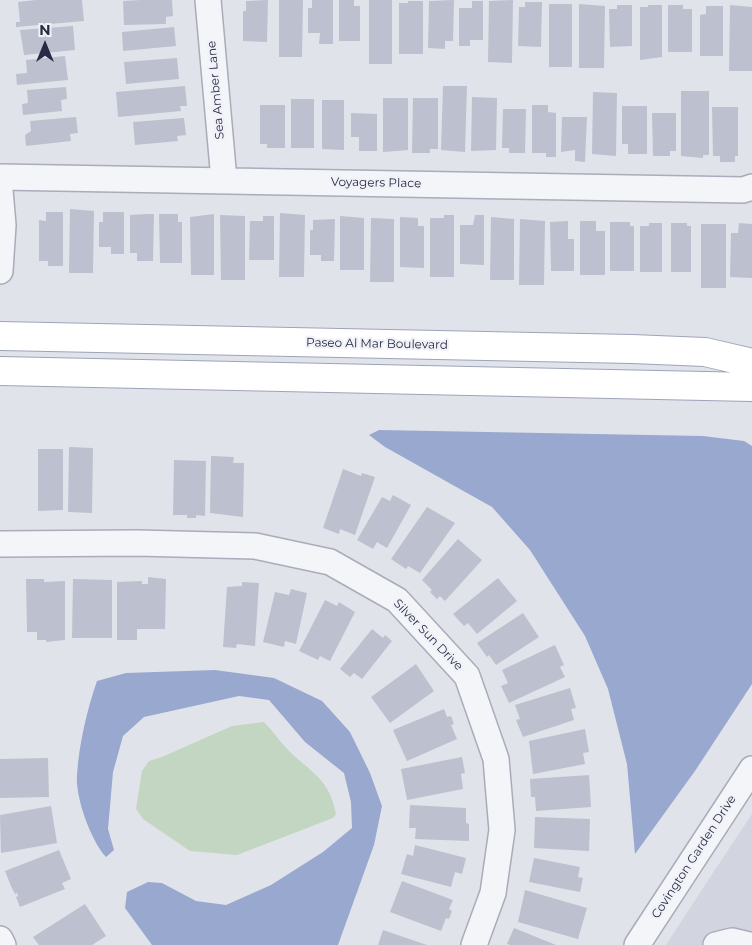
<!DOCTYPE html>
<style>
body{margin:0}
#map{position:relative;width:752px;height:945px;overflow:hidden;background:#e1e3eb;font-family:Montserrat,sans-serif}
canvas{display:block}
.north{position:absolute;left:20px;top:20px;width:50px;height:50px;-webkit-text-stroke:4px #f0f2f8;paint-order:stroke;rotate:0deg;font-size:14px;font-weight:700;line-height:20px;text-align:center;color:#272c44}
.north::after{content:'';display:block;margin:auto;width:18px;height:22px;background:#272c44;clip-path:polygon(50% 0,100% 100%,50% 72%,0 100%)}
</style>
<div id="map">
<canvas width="752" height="945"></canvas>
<div class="north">N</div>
</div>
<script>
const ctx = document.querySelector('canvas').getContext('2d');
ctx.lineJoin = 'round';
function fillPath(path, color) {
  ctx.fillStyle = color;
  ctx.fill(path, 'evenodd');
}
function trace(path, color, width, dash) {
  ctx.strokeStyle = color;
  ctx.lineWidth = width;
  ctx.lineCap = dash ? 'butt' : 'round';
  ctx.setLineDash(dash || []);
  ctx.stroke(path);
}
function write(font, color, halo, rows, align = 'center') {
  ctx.font = font + ' Montserrat,sans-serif';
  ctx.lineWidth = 4.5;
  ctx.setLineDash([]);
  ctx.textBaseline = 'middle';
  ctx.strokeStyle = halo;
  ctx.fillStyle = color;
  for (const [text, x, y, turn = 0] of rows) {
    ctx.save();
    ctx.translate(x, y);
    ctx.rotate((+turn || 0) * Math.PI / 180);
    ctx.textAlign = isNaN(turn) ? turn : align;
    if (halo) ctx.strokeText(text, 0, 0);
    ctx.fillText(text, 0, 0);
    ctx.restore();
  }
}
fillPath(new Path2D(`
 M 752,814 L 752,945 L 666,945 L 701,891 Z`), '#d2d5e0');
fillPath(new Path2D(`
 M 264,722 C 273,731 280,742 289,751 C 312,773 330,780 336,814 L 333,818 L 237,855 L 190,851 L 143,819 L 136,809 L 142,771 L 149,761 L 162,757 L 232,726 Z`), '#c2d6c1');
fillPath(new Path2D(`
 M 379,430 L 703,436 L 744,441 L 752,446 L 752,684 L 695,771 L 635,854 L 627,764 L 608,689 L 585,636 L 530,550 L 492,507 L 385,447 L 369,435 Z
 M 215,670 L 274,678 L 322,701 L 350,732 L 370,773 L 382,806 L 374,845 L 338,945 L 152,945 L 125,908 L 127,892 L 148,882 L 162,883 L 196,901 L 226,905 L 271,885 L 323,852 L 352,828 L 351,802 L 344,773 L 305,742 L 269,700 L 239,696 L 144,717 L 123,736 L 113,772 L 108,829 L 114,850 L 106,857 C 91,841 75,797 77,775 C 79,744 87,710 97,681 L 126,673 Z`), '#98a8ce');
fillPath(new Path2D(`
 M 36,0 L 82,0 L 84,21 L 16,27 L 16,22 L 20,22 L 18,2 Z
 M 141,0 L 172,0 L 173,16 L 166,17 L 166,24 L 124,25 L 123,1 Z
 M 268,0 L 267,42 L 243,41 L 243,11 L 246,11 L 246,1 Z
 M 279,0 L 303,0 L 302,57 L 279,57 Z
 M 312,0 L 333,0 L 333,44 L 319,44 L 320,33 L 308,33 L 308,8 L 312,8 Z
 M 339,0 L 354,0 L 354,6 L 360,6 L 360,41 L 339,41 Z
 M 369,0 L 392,0 L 392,64 L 369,64 Z
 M 454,0 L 453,41 L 445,41 L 445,49 L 428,48 L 429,1 Z
 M 513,0 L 512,63 L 488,62 L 489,1 Z
 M 408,1 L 423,1 L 423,54 L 399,54 L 399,3 L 408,3 Z
 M 472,1 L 483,1 L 483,40 L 470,40 L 470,46 L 459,46 L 459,8 L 472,8 Z
 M 525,2 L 542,2 L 541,47 L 518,46 L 519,7 L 525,7 Z
 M 549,4 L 572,4 L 572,67 L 549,67 Z
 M 579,4 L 605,6 L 604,68 L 579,68 Z
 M 617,5 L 632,5 L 632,46 L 610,47 L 609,9 L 617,9 Z
 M 648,5 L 662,5 L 662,57 L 640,60 L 640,7 L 648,7 Z
 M 668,5 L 683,5 L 683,9 L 692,9 L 692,52 L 668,52 Z
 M 730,5 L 752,7 L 752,71 L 729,71 Z
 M 706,6 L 723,6 L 723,56 L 700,56 L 700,15 L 706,14 Z
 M 73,26 L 75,50 L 24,55 L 20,30 Z
 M 174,27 L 176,46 L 123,51 L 122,32 Z
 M 65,56 L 68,80 L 17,85 L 16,74 L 27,73 L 26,60 Z
 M 177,58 L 179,79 L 126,84 L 124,62 Z
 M 185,86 L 187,106 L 180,106 L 181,111 L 118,117 L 116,92 Z
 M 443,86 L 467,86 L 465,152 L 441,150 Z
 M 66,87 L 67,99 L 61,100 L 62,111 L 23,115 L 22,104 L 28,103 L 27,90 Z
 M 681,91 L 709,91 L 709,155 L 703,155 L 703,158 L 681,156 Z
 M 593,92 L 617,93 L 616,156 L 592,154 Z
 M 472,97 L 497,98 L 496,150 L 471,151 Z
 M 383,98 L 408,98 L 408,150 L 383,152 Z
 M 413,98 L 438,98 L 438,149 L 430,149 L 430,153 L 412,153 Z
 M 291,99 L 314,99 L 314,148 L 291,148 Z
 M 322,100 L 344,100 L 344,150 L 322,149 Z
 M 260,105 L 285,105 L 285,148 L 267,148 L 267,144 L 260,144 Z
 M 532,105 L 548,105 L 548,112 L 556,113 L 556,157 L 546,157 L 546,153 L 532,153 Z
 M 622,106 L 647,106 L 647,154 L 628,154 L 628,144 L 622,144 Z
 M 712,107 L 738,107 L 738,156 L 735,156 L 735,162 L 720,162 L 720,156 L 713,156 Z
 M 503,109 L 526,109 L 525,153 L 509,153 L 509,148 L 502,148 Z
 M 351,113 L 377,114 L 377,151 L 359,151 L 359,137 L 351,137 Z
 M 652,113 L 676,113 L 676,151 L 670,151 L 670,156 L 653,156 Z
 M 76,117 L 78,133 L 70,134 L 71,141 L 26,146 L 25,135 L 31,131 L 30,121 Z
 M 562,117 L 587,117 L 585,162 L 575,161 L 575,150 L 561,152 Z
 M 184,118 L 186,135 L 177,136 L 178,141 L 135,145 L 133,122 Z
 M 70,209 L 94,211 L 93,273 L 69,273 Z
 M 46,212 L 63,212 L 63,266 L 48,266 L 48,261 L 39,261 L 39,220 L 46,221 Z
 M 103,212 L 124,212 L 124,254 L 111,254 L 111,247 L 99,247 L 99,222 L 103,222 Z
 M 280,213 L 305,215 L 304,277 L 279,277 Z
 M 147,214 L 154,214 L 153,261 L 137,261 L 137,253 L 130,253 L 130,215 Z
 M 159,214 L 178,214 L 178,222 L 182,222 L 182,263 L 160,263 Z
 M 214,214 L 214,275 L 191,275 L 190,217 Z
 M 220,215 L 245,216 L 245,280 L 221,280 Z
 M 444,215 L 454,215 L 454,277 L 430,277 L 430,218 L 444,218 Z
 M 475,215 L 484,215 L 484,265 L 460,264 L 460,225 L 473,225 Z
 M 263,216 L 274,216 L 274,260 L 249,260 L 250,221 L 263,221 Z
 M 340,216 L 364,218 L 364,270 L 340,270 Z
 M 400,217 L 418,218 L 418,226 L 424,226 L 424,268 L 400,267 Z
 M 491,217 L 514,219 L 514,280 L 490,280 Z
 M 371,218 L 394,219 L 394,282 L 370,282 Z
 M 335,219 L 334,261 L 321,261 L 321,255 L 310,255 L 310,230 L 313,230 L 313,220 Z
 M 520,219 L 545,221 L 544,285 L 519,285 Z
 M 568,221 L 568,239 L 574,239 L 574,271 L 551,271 L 550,222 Z
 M 580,221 L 596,221 L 596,231 L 605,231 L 605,275 L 580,275 Z
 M 610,222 L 630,222 L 630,226 L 634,226 L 634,271 L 610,271 Z
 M 649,223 L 662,223 L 662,272 L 640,272 L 640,226 L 649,226 Z
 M 671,223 L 687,223 L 687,226 L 691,226 L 691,272 L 671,272 Z
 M 739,223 L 752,224 L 752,278 L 730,277 L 731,233 L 738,233 Z
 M 701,224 L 726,224 L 726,288 L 701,288 Z
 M 69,447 L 93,448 L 92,513 L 68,512 Z
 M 38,449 L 63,449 L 63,510 L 38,511 Z
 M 211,456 L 234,457 L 233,463 L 244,463 L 243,517 L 210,513 Z
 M 174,460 L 206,461 L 205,516 L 196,515 L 196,518 L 187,518 L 187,515 L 173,515 Z
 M 343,469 L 361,476 L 362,473 L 375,477 L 355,535 L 340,529 L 339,534 L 323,528 Z
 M 393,495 L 411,505 L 387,548 L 377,542 L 373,549 L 357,540 L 382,497 L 390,501 Z
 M 427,507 L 455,523 L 420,573 L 408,566 L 406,569 L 391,559 Z
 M 458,539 L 482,560 L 445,601 L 440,596 L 437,599 L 430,592 L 432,590 L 422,580 Z
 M 148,577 L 166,579 L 165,629 L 137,629 L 137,640 L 117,640 L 117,582 L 142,581 L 142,584 L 148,584 Z
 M 498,578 L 517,601 L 477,634 L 468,623 L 464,626 L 453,614 Z
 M 26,579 L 44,579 L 44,582 L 65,581 L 65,640 L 46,642 L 46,640 L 37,640 L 37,632 L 27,632 Z
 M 73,579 L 112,580 L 112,638 L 72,638 Z
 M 242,582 L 259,583 L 255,646 L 237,644 L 236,648 L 223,647 L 227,587 L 242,586 Z
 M 291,589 L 307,593 L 296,644 L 285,641 L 284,647 L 263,642 L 275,592 L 289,595 Z
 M 325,600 L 337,606 L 339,602 L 355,612 L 330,661 L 320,656 L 318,660 L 299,651 Z
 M 523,613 L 539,637 L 496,665 L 489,655 L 487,657 L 477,643 Z
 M 372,629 L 383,638 L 385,635 L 392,641 L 362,679 L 354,673 L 350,677 L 340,669 Z
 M 555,645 L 564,665 L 560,667 L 565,677 L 509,703 L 501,686 L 508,683 L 502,670 Z
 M 416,664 L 434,691 L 390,723 L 371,697 Z
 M 570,688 L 576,708 L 571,709 L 574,720 L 523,737 L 516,720 L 520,719 L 515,705 Z
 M 444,709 L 447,717 L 451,716 L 454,724 L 451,725 L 457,739 L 407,761 L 393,730 Z
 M 585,729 L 589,752 L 583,753 L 585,764 L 533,774 L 529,741 Z
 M 462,757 L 465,773 L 461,774 L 463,789 L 407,800 L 401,769 Z
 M 48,758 L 49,797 L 0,798 L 0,759 Z
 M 589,775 L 591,807 L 536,811 L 535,797 L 531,797 L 530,779 Z
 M 410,805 L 466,808 L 466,823 L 469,824 L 469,841 L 415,839 L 416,828 L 409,828 Z
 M 51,806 L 57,843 L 1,853 L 0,815 Z
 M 535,817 L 590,819 L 589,851 L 534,848 Z
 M 415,845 L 466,858 L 462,874 L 455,872 L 451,887 L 401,874 L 407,854 L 413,856 Z
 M 59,850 L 71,879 L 62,883 L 65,889 L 20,907 L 16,897 L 18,896 L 17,893 L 15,894 L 11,886 L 5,871 Z
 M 534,858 L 580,867 L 578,877 L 583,878 L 580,892 L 529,882 Z
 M 402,881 L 453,900 L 449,909 L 452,911 L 449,919 L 446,918 L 441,931 L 390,912 Z
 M 525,890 L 587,908 L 578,939 L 518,922 Z
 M 85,904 L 106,936 L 92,945 L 39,945 L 33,937 Z
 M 514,928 L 556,945 L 511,945 L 507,944 Z
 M 383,930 L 427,945 L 378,945 Z`), '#bdc0ce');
const minor = new Path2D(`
 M 208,0 L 224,180
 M 0,177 L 743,190 L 752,187
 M 0,190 L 3,225 L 0,271
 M 0,544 L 137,543 L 255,546 L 330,562 L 397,600 L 467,676 L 496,759 L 502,830 L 493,893 L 474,945
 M 0,939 L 3,945
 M 637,945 L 752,769
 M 716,945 L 732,941 L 749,945`);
const major = new Path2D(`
 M 0,336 L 632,349 L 705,352 L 752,363
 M 0,371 L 752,387`);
trace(minor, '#a9acb9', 28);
trace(major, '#9ea4b8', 30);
trace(minor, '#f4f5f9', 25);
trace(major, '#fff', 28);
write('12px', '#272c44', '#f0f2f8', [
 ["Sea Amber Lane",216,90,-95],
 ["Voyagers Place",376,183,1],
 ["Paseo Al Mar Boulevard",377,344,1],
 ["Silver Sun Drive",428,635,46],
 ["Covington Garden Drive",694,857,-57]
]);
</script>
